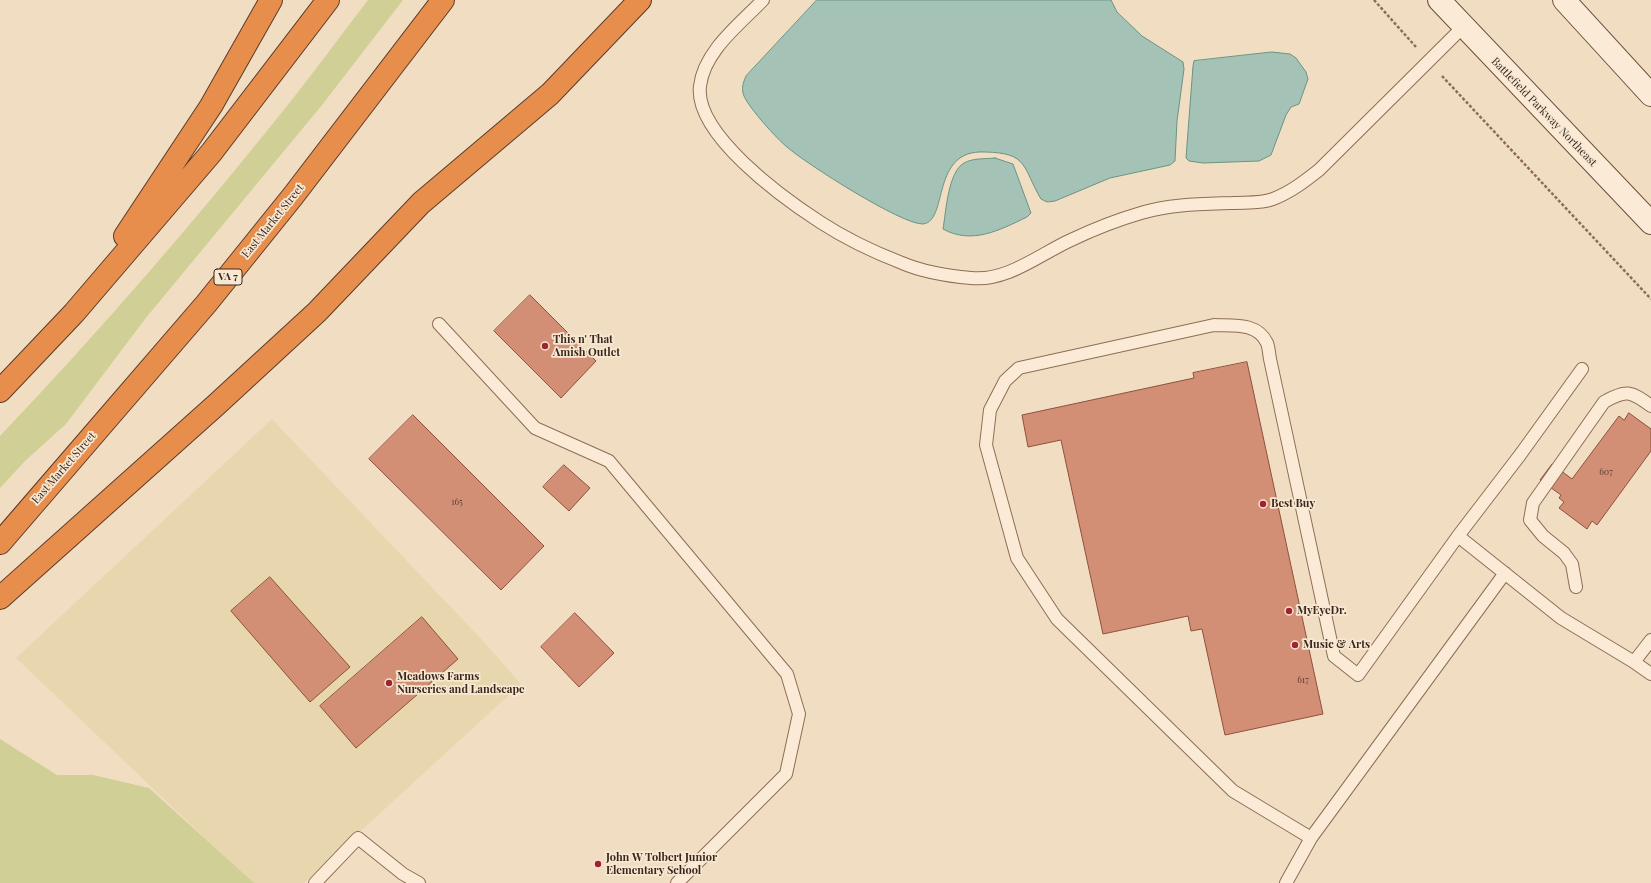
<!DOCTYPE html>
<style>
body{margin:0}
canvas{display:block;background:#f1ddc2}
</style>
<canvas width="1651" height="883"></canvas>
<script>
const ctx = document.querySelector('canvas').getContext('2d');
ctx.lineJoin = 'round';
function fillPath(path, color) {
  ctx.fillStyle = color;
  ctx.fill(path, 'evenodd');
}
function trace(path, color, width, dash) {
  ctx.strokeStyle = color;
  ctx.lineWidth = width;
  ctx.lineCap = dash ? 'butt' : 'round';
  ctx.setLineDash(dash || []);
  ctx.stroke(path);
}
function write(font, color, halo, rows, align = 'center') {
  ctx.font = font + ' "Playfair Display",serif';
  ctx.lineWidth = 3.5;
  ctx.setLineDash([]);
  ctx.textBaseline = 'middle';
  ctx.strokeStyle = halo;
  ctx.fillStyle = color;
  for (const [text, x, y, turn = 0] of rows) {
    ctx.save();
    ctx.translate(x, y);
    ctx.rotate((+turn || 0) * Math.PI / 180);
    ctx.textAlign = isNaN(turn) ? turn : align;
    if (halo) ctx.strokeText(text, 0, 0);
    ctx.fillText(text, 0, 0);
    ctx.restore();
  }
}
fillPath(new Path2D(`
 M 272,419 L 485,643 L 521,684 L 304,883 L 252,883 L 16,658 Z`), '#e8d7ae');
fillPath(new Path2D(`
 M 368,0 L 403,0 L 322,105 L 145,319 L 66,424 L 26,460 L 0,488 L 0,436 C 101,330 196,220 287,106 C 315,71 341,35 368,0 Z
 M 0,739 L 57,775 L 93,775 L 149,788 L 254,883 L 0,883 Z`), '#d0cf95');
const water = new Path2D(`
 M 817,0 L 1111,0 L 1117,12 L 1142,36 L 1183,62 L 1184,69 L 1177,121 L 1175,161 L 1170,165 L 1110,178 L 1055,201 L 1047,202 L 1041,199 C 1022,167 1029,153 985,152 C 930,149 949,221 923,224 C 902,225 805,163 787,147 C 777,139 749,108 744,96 C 741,89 743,83 746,76 Z
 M 1272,52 L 1290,54 L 1296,58 L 1306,72 L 1308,79 L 1299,104 L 1291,107 L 1286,115 L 1271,155 L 1259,161 L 1203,163 L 1189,161 L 1186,158 L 1193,66 L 1194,61 Z
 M 995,158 L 1013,164 L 1031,213 L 1027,217 C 1000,230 972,245 943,229 C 946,212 948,172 964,163 C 973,158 985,159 995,158 Z`);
fillPath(water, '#a4c3b6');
trace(water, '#6a9383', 1);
const building = new Path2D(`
 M 530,295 L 596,361 L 561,398 L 494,331 Z
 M 1247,362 L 1323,714 L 1225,735 L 1202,629 L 1191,631 L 1188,616 L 1103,634 L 1061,440 L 1028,447 L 1022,415 L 1194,378 L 1193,373 Z
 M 1629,413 L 1651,429 L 1651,451 L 1597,525 L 1592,521 L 1587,529 L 1559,508 L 1564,502 L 1559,498 L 1561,495 L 1540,480 L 1552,464 L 1572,479 L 1619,416 L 1624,420 Z
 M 413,415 L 544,546 L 501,590 L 369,459 Z
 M 564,465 L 590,488 L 569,511 L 543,487 Z
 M 270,577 L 350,667 L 310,702 L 231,611 Z
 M 575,613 L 614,653 L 579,687 L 541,647 Z
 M 422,617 L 458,659 L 356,748 L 320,706 Z`);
fillPath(building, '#d28f75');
trace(building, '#8e513b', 1);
const lane = new Path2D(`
 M 763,0 C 740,24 704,51 700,86 C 694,134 783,198 820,222 C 843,237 876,253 902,263 C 923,272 948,276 971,278 C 1007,282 1040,254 1071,240 C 1094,229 1117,220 1141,213 C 1170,204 1202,204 1232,203 C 1245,202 1261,204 1273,199 C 1291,192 1305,181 1319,170 L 1463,27
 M 439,324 L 535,428 L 609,461 L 787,674 L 799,714 L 786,774 L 677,883
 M 1458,536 L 1561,618 L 1634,662 L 1651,674
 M 1576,587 L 1572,564 L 1564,553 L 1543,536 L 1530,520 L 1533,503 L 1604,402 C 1626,389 1631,391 1651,406
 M 1634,662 L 1651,640
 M 1311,838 L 1233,791 L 1057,619 L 1017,558 L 986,445 L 990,410 L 1005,381 L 1019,368 L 1214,325 C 1233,326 1257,322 1267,343 C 1269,348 1269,354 1270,359 L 1334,656 L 1358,675 L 1458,536 L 1520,455 L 1582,369
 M 315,883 L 358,838 L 403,874 L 419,883
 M 1286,883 L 1311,838 L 1505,573`);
const secondary = new Path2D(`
 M 1439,0 L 1651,223
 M 1564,0 L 1651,95`);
const highway = new Path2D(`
 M 125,236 L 211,106 L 271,0
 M 0,391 L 74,313 L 211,153 L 328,0
 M 0,543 L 206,304 L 293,196 L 443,0
 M 0,598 L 216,405 L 317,312 L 421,203 L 550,94 L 640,0`);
trace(lane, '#8d6d57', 14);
trace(secondary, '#6e4e3b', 24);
trace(highway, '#5a3b2c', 24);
trace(new Path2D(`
 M 1374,0 L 1416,47
 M 1442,76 L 1651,299`), '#8d6d57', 2.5, [3, 2]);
trace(lane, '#fbebd6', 12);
trace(secondary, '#fbebd6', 22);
trace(highway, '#e78e4c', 22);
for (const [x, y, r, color] of [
 [545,346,4,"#a02334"],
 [1263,504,4,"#a02334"],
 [1289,611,4,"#a02334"],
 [1295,645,4,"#a02334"],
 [389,683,4,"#a02334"],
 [598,864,4,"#a02334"]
]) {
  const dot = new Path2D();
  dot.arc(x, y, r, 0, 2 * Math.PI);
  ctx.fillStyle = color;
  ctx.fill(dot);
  trace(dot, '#f8e8d2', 1.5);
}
write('9px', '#614133', null, [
 ["607",1606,472],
 ["165",457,502],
 ["617",1303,680]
]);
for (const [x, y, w] of [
 [228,277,28]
]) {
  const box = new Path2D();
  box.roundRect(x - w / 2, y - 8, w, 16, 3);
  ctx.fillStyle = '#f8e8d2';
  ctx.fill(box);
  trace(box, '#3b271d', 1);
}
write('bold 10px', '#3b271d', null, [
 ["VA 7",228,277]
]);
write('11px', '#3b271d', '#f8e8d2', [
 ["Battlefield Parkway Northeast",1544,112,46],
 ["East Market Street",273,221,-51],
 ["East Market Street",64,468,-49]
]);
write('bold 11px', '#3b271d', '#f8e8d2', [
 ["This n' That",553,340],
 ["Amish Outlet",553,353],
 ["Best Buy",1271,504],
 ["MyEyeDr.",1297,611],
 ["Music & Arts",1303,645],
 ["Meadows Farms",397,677],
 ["Nurseries and Landscape",397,690],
 ["John W Tolbert Junior",606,858],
 ["Elementary School",606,871]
], 'left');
</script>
